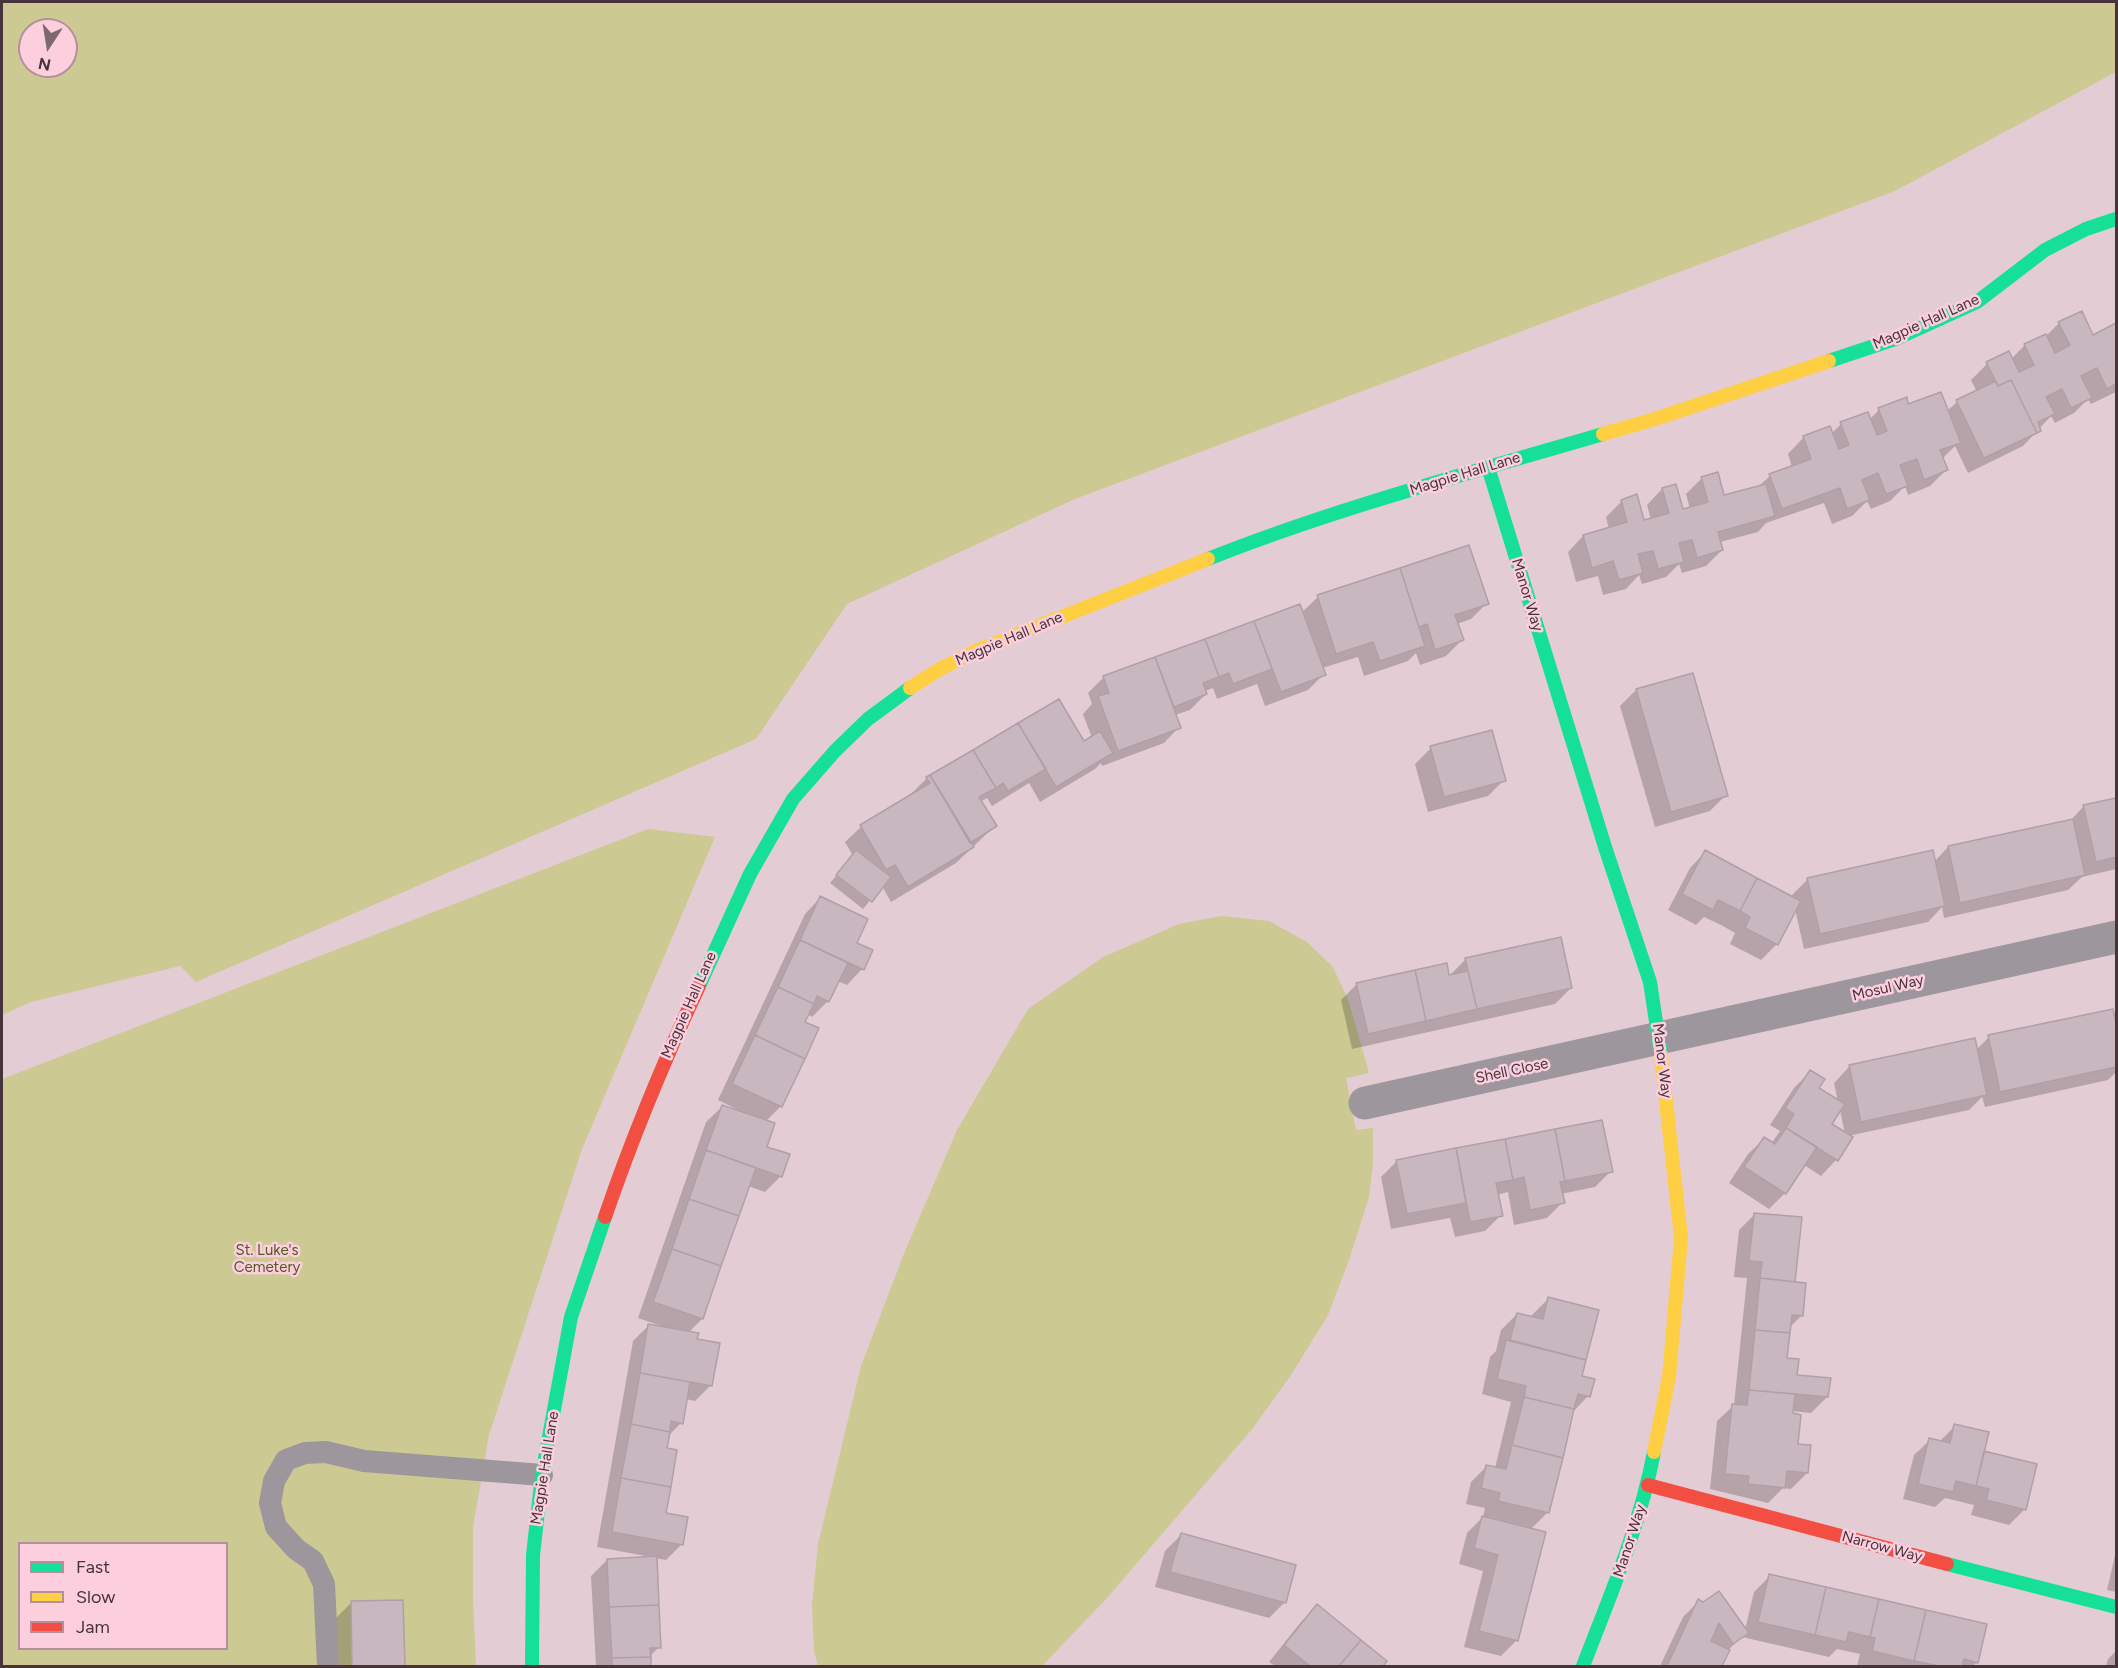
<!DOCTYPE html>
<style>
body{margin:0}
#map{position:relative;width:2118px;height:1668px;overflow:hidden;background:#e4ccd4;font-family:Figtree,sans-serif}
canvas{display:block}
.frame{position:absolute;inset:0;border:3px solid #46343a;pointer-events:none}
.legend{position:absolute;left:18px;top:1542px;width:210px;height:108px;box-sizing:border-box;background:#fccede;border:2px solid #b3909c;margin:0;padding:8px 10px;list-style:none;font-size:18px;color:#46343a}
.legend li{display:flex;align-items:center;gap:12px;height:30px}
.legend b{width:30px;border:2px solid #b3909c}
.north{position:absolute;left:18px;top:18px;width:60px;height:60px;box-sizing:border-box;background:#fccede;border:2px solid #b3909c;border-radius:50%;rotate:192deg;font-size:16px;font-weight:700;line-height:24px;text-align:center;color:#46343a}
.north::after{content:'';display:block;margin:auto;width:21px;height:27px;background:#7d6970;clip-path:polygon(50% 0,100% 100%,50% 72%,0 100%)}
</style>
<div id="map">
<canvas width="2118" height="1668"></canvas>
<div class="frame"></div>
<ul class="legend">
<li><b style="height:8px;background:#16e098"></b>Fast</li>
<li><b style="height:8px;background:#ffcf43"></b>Slow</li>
<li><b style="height:8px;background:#f24e42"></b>Jam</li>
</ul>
<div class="north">N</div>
</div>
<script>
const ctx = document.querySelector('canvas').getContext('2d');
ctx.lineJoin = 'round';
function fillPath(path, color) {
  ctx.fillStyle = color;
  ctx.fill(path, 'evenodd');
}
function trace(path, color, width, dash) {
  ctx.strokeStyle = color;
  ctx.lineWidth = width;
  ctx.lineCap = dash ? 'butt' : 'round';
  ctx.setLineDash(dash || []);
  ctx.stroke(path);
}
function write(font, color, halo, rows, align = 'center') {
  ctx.font = font + ' Figtree,sans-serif';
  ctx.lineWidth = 5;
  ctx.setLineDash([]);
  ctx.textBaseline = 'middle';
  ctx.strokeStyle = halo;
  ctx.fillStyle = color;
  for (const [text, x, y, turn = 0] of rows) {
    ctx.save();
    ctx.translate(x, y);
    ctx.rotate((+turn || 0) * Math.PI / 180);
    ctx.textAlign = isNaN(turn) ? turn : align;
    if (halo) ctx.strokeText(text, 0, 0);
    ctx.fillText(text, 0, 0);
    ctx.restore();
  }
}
fillPath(new Path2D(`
 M 2,2 L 2116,2 L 2116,72 L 1895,191 L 1075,499 L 847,604 L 756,739 L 196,982 L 180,966 L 31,1002 L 2,1015 ZM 30,30 L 66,30 L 66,66 L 30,66 Z
 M 648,829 L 715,837 L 582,1149 L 489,1435 L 473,1527 L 473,1600 L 476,1666 L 2,1666 L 2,1079 ZM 20,1544 L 226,1544 L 226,1648 L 20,1648 Z
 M 1221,916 L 1269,921 L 1307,942 L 1333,967 L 1349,1002 L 1369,1073 L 1346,1078 L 1356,1130 L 1373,1128 L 1373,1163 L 1369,1197 L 1349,1260 L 1328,1315 L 1291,1375 L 1253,1428 L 1107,1598 L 1042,1666 L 818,1666 L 814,1651 L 812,1605 L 818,1544 L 861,1366 L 905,1251 L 957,1130 L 1028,1009 L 1103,957 L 1179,924 Z`), '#cdc993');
fillPath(new Path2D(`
 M 2059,323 L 2092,337 L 2116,325 L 2116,392 L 2091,404 L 2088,399 L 2074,413 L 2055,423 L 2051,416 L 2023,446 L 1968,473 L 1955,446 L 1943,458 L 1946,470 L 1930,486 L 1908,495 L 1905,486 L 1890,501 L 1871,509 L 1867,501 L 1852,516 L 1832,524 L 1824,503 L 1766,523 L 1758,532 L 1720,542 L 1722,550 L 1706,566 L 1682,573 L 1679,564 L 1666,577 L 1642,584 L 1639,575 L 1626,589 L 1603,595 L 1598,576 L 1576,582 L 1568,552 L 1583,536 L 1609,529 L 1606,517 L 1622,501 L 1643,522 L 1651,520 L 1647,505 L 1662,489 L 1682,511 L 1690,509 L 1686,494 L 1702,478 L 1723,497 L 1758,487 L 1770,476 L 1792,467 L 1788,454 L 1803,438 L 1829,428 L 1831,434 L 1841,424 L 1869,420 L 1879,410 L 1908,406 L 1947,411 L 1957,402 L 1977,392 L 1971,380 L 1987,364 L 2011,359 L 2024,346 L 2046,336 Z
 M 1468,547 L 1487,603 L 1471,619 L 1457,624 L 1462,640 L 1446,656 L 1420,665 L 1416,653 L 1408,661 L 1364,676 L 1358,657 L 1322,668 L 1324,674 L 1308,690 L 1265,706 L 1257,684 L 1217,699 L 1213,688 L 1205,691 L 1206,694 L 1190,710 L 1175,715 L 1179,727 L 1164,743 L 1102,766 L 1101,763 L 1095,769 L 1040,802 L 1029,783 L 992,806 L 987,798 L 980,802 L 995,826 L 956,863 L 891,902 L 882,886 L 863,909 L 830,883 L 853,856 L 845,842 L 861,827 L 912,795 L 911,794 L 927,778 L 1083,743 L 1092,738 L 1083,714 L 1092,704 L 1088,693 L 1104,677 L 1299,606 L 1301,613 L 1318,597 Z
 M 1692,675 L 1726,795 L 1710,811 L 1655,827 L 1620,706 L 1636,690 Z
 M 1431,748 L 1504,780 L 1488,796 L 1428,812 L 1415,764 Z
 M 2116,799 L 2116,869 L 2082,877 L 2068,890 L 1944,918 L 1942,907 L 1928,922 L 1804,949 L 1795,909 L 1777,944 L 1761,960 L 1730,944 L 1735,933 L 1723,926 L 1704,917 L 1696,925 L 1668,910 L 1690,868 L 1705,852 L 1793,898 L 1792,895 L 1808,879 L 1934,862 L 1948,847 L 2070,821 L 2084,806 Z
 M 820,898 L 855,943 L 862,969 L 847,985 L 837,981 L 828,1001 L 812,1017 L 807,1014 L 781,1106 L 766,1121 L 765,1147 L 781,1176 L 765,1192 L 748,1186 L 702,1319 L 688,1333 L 696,1340 L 711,1385 L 695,1401 L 686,1399 L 681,1423 L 667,1437 L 664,1514 L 682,1544 L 666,1560 L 655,1558 L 659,1647 L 649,1657 L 650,1666 L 596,1666 L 591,1576 L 607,1560 L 651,1557 L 597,1547 L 633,1341 L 649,1325 L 660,1328 L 661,1326 L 638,1318 L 706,1122 L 722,1107 L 737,1112 L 738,1110 L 718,1100 L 805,914 Z
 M 1466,959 L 1571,988 L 1555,1004 L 1352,1049 L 1341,1000 L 1357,984 L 1448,977 Z
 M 2112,1010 L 2116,1028 L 2116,1072 L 2108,1080 L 1985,1107 L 1982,1097 L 1969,1110 L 1848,1136 L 1836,1160 L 1821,1176 L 1804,1165 L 1785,1193 L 1769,1209 L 1729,1183 L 1748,1154 L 1764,1139 L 1771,1144 L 1780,1131 L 1770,1125 L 1794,1088 L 1810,1072 L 1817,1089 L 1838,1102 L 1834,1083 L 1849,1067 L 1976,1050 L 1989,1037 ZM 1840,1110 L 1845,1134 L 1830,1124 Z
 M 1601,1122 L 1611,1171 L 1595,1187 L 1561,1194 L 1563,1202 L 1547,1218 L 1514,1225 L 1508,1192 L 1497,1195 L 1501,1215 L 1485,1231 L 1455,1237 L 1450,1218 L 1391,1229 L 1381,1177 L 1396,1162 Z
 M 1755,1214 L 1793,1283 L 1802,1315 L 1789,1328 L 1786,1359 L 1795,1376 L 1827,1397 L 1811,1413 L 1792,1411 L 1797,1445 L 1807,1473 L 1791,1489 L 1783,1488 L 1768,1503 L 1710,1489 L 1717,1421 L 1734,1405 L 1747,1278 L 1734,1277 L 1739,1230 Z
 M 1548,1299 L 1597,1311 L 1580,1378 L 1588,1396 L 1572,1413 L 1548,1512 L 1530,1530 L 1517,1640 L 1501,1656 L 1464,1647 L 1483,1571 L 1459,1564 L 1467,1533 L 1483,1517 L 1485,1508 L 1466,1504 L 1471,1482 L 1487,1466 L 1495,1468 L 1511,1402 L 1482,1394 L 1490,1357 L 1496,1351 L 1501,1330 L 1517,1314 L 1532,1318 L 1532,1315 Z
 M 1955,1426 L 2025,1509 L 2009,1525 L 1971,1515 L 1974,1505 L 1945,1498 L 1935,1507 L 1903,1499 L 1914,1455 L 1930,1440 L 1939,1442 Z
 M 1181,1535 L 1285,1602 L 1269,1618 L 1155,1587 L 1165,1551 Z
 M 2116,1551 L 2116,1592 L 2107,1590 Z
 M 1770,1576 L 1977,1662 L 1973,1666 L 1857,1666 L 1860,1654 L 1837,1649 L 1829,1657 L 1742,1637 L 1728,1650 L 1720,1666 L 1660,1666 L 1683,1617 L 1699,1601 L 1745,1630 L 1754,1592 Z
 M 402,1602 L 404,1666 L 337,1666 L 335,1619 L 351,1603 Z
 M 1317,1606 L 1385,1661 L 1381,1666 L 1275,1666 L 1269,1662 L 1301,1622 Z
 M 2116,1651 L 2116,1666 L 2106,1666 L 2108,1659 Z`), '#0003');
const building = new Path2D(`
 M 2082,311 L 2093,335 L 2116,323 L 2116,384 L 2107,389 L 2097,368 L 2081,376 L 2092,398 L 2071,408 L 2062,389 L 2046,397 L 2055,414 L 2038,422 L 2041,431 L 2037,433 L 2011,380 L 1998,386 L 1986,362 L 2009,351 L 2019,372 L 2034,365 L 2024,344 L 2046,334 L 2055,353 L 2070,345 L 2058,322 Z
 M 2011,380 L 2037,433 L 1984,458 L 1956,400 L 1996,381 L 1998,386 Z
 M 1941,392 L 1961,443 L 1940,450 L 1948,470 L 1924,480 L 1917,459 L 1900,465 L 1908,486 L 1886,494 L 1878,473 L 1862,480 L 1870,500 L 1847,509 L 1840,488 L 1782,509 L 1769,474 L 1811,459 L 1803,436 L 1830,426 L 1839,449 L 1849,445 L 1840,422 L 1868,412 L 1877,435 L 1887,431 L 1878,408 L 1907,397 L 1908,404 Z
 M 1718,472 L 1724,495 L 1766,484 L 1775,516 L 1718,532 L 1723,550 L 1697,558 L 1692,540 L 1679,543 L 1684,562 L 1658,569 L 1653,551 L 1638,554 L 1643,573 L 1619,580 L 1613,561 L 1592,568 L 1583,535 L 1627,522 L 1621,500 L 1637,494 L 1644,520 L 1669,513 L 1662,488 L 1676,484 L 1683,509 L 1708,502 L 1701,477 Z
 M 1469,545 L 1489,604 L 1455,615 L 1464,640 L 1435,650 L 1427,624 L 1419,627 L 1400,568 Z
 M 1400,568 L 1425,646 L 1380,661 L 1373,642 L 1336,654 L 1317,595 Z
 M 1300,604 L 1326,675 L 1281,692 L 1254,621 Z
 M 1254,621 L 1272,669 L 1233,684 L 1229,673 L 1219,677 L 1205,639 Z
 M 1205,639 L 1219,677 L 1203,683 L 1207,694 L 1174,707 L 1155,657 Z
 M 1155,657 L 1181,728 L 1118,751 L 1098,696 L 1109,693 L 1103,676 Z
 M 1693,673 L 1728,796 L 1671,812 L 1636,689 Z
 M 1059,699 L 1084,741 L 1100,731 L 1113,753 L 1056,787 L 1018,723 Z
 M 1018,723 L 1046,769 L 1008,791 L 1003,783 L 996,788 L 973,750 Z
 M 1492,730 L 1506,781 L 1444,797 L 1430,746 Z
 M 973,750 L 996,788 L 979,797 L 997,826 L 970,843 L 930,775 Z
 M 930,775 L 974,847 L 908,887 L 895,865 L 886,870 L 860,825 L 930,783 L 926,777 Z
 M 2116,798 L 2116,857 L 2096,862 L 2083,805 Z
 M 2073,819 L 2085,875 L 1960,903 L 1948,846 Z
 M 856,850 L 891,877 L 872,902 L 836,875 Z
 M 1705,850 L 1757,878 L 1740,911 L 1718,900 L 1713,910 L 1682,894 Z
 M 1933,850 L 1945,906 L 1820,934 L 1807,878 Z
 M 1757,878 L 1801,901 L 1778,945 L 1745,928 L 1750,917 L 1740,911 Z
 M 820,896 L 868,919 L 857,943 L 873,950 L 864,970 L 800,940 Z
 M 1561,937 L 1572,988 L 1477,1009 L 1465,958 Z
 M 800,940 L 848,963 L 829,1002 L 817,996 L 814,1004 L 778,987 Z
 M 1447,963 L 1449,975 L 1468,971 L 1477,1009 L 1426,1021 L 1415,970 Z
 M 1415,970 L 1426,1021 L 1368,1034 L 1356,983 Z
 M 778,987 L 814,1004 L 805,1022 L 819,1028 L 805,1059 L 755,1035 Z
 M 2113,1009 L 2116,1023 L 2116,1067 L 2000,1092 L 1988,1035 Z
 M 755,1035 L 805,1059 L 782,1107 L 732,1084 Z
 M 1975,1038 L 1987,1095 L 1861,1122 L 1849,1065 Z
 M 1810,1070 L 1825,1079 L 1819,1088 L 1845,1104 L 1832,1124 L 1853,1137 L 1838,1161 L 1786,1128 L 1794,1114 L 1785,1108 Z
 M 722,1105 L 775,1123 L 767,1147 L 790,1154 L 782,1177 L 706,1150 Z
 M 1602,1120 L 1613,1172 L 1565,1181 L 1555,1129 Z
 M 1786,1128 L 1817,1147 L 1786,1194 L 1744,1167 L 1764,1137 L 1775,1144 Z
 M 1555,1129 L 1565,1181 L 1560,1182 L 1565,1203 L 1530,1210 L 1524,1177 L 1513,1180 L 1505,1139 Z
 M 1505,1139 L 1513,1180 L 1496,1183 L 1503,1216 L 1470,1222 L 1456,1148 Z
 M 1456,1148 L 1466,1203 L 1407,1214 L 1396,1160 Z
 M 706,1150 L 756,1168 L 739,1216 L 689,1199 Z
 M 689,1199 L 739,1216 L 721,1266 L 672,1249 Z
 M 1754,1213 L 1802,1217 L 1795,1282 L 1760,1278 L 1762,1262 L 1749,1261 Z
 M 672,1249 L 721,1266 L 703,1319 L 653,1302 Z
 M 1760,1278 L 1806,1283 L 1803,1316 L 1792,1315 L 1790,1333 L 1755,1330 Z
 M 1548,1297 L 1599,1310 L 1586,1360 L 1510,1340 L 1517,1313 L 1543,1319 Z
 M 648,1324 L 699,1333 L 697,1339 L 720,1343 L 712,1386 L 640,1373 Z
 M 1755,1330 L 1790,1333 L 1787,1358 L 1799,1359 L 1797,1375 L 1831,1378 L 1828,1397 L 1749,1390 Z
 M 1506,1340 L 1586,1360 L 1582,1376 L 1595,1379 L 1590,1397 L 1578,1394 L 1574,1409 L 1524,1397 L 1526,1386 L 1497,1379 Z
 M 640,1373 L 690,1382 L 683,1424 L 671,1421 L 670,1432 L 631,1424 Z
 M 1749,1390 L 1795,1394 L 1793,1413 L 1801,1415 L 1798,1444 L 1811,1445 L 1808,1473 L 1787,1471 L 1785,1488 L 1748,1484 L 1749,1476 L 1725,1474 L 1732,1404 L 1747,1405 Z
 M 1524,1397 L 1574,1409 L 1563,1458 L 1512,1445 Z
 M 631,1424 L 670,1432 L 667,1448 L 677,1450 L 671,1487 L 621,1478 Z
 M 1954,1424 L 1989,1432 L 1976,1486 L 1956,1481 L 1953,1492 L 1918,1484 L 1929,1438 L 1950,1443 Z
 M 1512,1445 L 1563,1458 L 1549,1513 L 1498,1501 L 1500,1493 L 1481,1488 L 1486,1465 L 1506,1469 Z
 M 1984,1451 L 2037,1464 L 2026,1510 L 1986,1500 L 1989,1489 L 1976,1486 Z
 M 621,1478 L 671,1487 L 666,1513 L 688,1517 L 683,1545 L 612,1532 Z
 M 1482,1516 L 1546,1532 L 1518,1641 L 1479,1631 L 1498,1555 L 1474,1548 Z
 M 1181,1533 L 1296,1565 L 1286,1603 L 1170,1572 Z
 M 657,1556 L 659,1605 L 609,1607 L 607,1559 Z
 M 1769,1574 L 1826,1587 L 1815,1635 L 1758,1622 Z
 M 1826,1587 L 1879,1599 L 1870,1637 L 1849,1632 L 1846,1642 L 1815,1635 Z
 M 1719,1591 L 1749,1633 L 1733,1644 L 1719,1623 L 1711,1641 L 1730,1650 L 1722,1666 L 1667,1666 L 1698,1599 L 1703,1602 Z
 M 1879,1599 L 1926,1610 L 1914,1661 L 1872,1651 L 1875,1638 L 1870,1637 Z
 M 403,1600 L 405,1666 L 352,1666 L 351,1601 Z
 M 1317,1604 L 1361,1640 L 1339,1666 L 1310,1666 L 1284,1645 Z
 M 659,1605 L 661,1648 L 650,1648 L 651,1657 L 612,1658 L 609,1607 Z
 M 1926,1610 L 1987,1624 L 1978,1663 L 1964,1659 L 1962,1666 L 1939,1666 L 1914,1661 Z
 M 1361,1640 L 1387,1661 L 1383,1666 L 1339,1666 Z
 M 651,1657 L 651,1666 L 612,1666 L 612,1658 Z`);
fillPath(building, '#c9b7bf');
trace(building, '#b09fa7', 1.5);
trace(new Path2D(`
 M 328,1666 L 324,1584 L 313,1561 L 296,1549 L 276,1527 L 270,1503 L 274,1481 L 286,1460 L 305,1453 L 326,1452 L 364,1461 L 542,1475`), '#9d969c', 22);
trace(new Path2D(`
 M 1365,1103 L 2116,937`), '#9d969c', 33);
trace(new Path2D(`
 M 1829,361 L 1898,338 L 1977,302 L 2045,250 L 2086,229 L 2116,219
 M 1488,467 L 1605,847 L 1650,982 L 1661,1055
 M 1208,559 C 1336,508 1470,473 1603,434
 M 699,986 L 750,874 L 793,799 L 835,751 L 868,719 L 910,688
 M 1947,1564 L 2116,1607
 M 532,1666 L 533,1555 L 542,1475 L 571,1317 L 605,1217
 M 1583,1666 C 1610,1596 1640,1526 1654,1452`), '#16e098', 14);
trace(new Path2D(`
 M 1603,434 L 1655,419 L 1829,361
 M 910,688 L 940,669 L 978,650 L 1208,559
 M 1654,1452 L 1669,1377 L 1681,1238 L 1661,1055`), '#ffcf43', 14);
trace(new Path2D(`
 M 605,1217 C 632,1138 664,1061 699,986
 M 1648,1485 L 1947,1564`), '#f24e42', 14);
write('15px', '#46343a', '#fccede', [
 ["Magpie Hall Lane",1926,322,-24],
 ["Magpie Hall Lane",1465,474,-17],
 ["Manor Way",1527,595,73],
 ["Magpie Hall Lane",1009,639,-23],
 ["Mosul Way",1888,988,-13],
 ["Magpie Hall Lane",689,1005,-66],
 ["Manor Way",1662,1061,83],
 ["Shell Close",1512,1071,-12],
 ["Magpie Hall Lane",545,1468,-81],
 ["Manor Way",1630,1541,-72],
 ["Narrow Way",1882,1547,15]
]);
write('15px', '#535922', '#fccede', [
 ["St. Luke's",267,1251],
 ["Cemetery",267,1268]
]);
</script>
